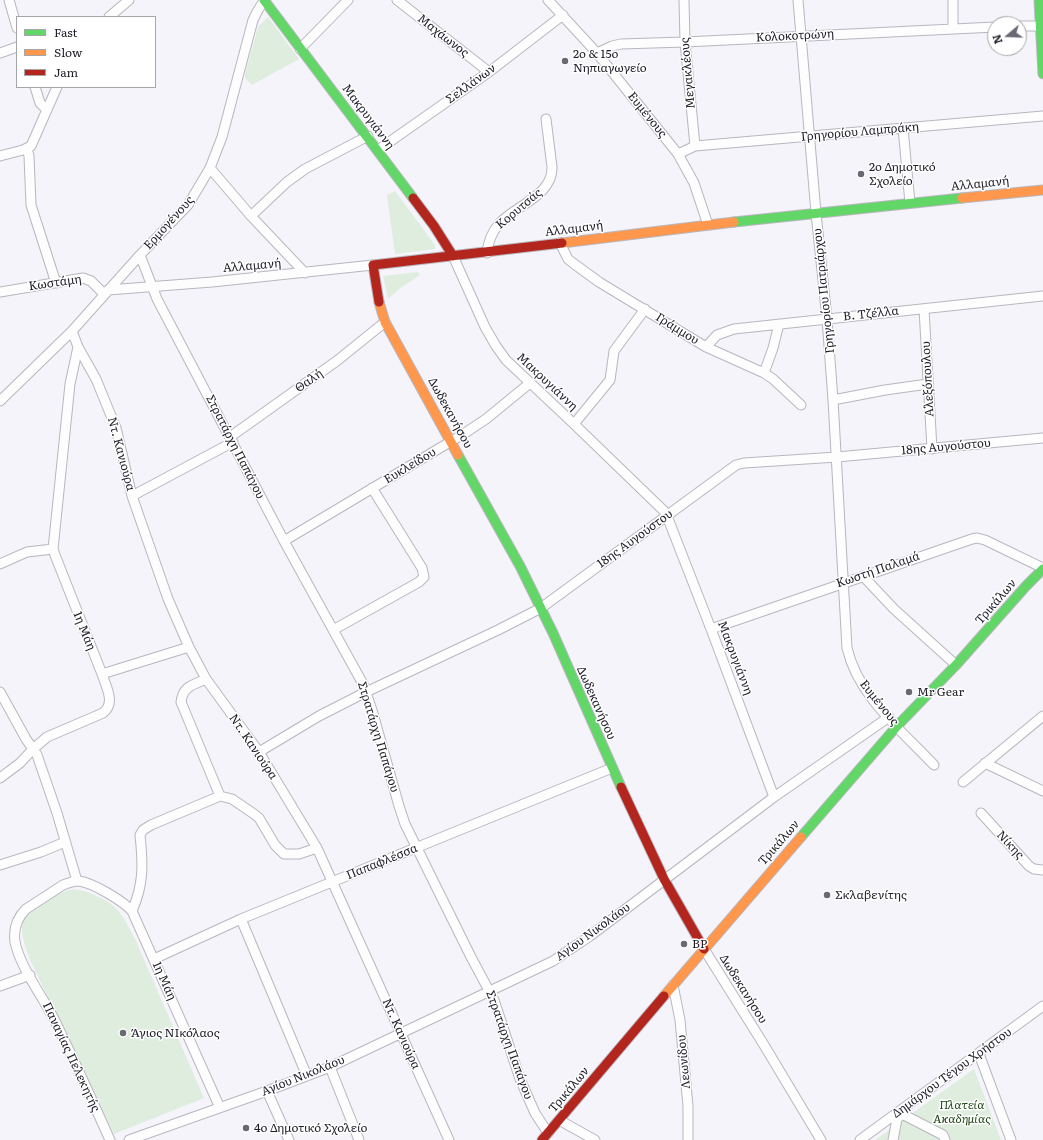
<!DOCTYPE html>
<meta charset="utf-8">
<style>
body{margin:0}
#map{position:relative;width:1043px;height:1140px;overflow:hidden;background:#f4f4fa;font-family:Literata,serif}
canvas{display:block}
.legend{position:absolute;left:16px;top:16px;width:140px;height:72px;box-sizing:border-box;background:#fff;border:1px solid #a6a5aa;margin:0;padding:5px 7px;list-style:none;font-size:12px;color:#201e2a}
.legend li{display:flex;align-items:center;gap:8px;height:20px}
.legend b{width:20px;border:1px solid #a6a5aa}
.north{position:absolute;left:987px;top:16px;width:40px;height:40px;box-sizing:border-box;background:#fff;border:1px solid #a6a5aa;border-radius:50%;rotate:251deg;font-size:11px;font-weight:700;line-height:16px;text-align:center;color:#201e2a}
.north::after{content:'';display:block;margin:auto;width:14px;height:18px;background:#6a6973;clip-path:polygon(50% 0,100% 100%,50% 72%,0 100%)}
</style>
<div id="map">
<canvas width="1043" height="1140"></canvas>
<ul class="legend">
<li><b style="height:5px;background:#63d668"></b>Fast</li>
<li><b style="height:5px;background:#ff974d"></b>Slow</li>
<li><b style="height:5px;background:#b3261e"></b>Jam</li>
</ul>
<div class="north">N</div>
</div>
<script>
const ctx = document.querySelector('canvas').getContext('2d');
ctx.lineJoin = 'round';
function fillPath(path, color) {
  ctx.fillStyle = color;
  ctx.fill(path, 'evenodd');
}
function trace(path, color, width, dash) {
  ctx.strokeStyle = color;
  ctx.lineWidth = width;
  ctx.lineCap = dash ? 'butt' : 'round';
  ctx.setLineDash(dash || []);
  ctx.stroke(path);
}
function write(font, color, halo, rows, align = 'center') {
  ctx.font = font + ' Literata,serif';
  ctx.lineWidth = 3;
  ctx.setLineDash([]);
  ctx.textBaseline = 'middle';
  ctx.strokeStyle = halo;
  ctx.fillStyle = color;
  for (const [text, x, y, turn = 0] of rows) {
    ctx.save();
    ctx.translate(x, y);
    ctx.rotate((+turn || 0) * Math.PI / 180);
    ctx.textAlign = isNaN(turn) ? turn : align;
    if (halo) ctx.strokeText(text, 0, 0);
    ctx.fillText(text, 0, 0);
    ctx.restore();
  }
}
fillPath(new Path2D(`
 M 268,17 L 299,59 L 252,85 L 245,78 L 245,74 L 258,27 Z
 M 395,191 L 435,245 L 435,249 L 395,254 L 387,195 Z
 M 418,272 L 420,275 L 399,289 L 388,299 L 383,276 Z
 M 73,889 C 89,891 110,900 120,913 C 127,922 131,932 136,941 L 204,1098 L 114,1134 L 30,960 C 26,949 16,925 27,915 C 32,911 39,907 45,903 C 54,897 62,891 73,889 Z
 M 974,1069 L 1001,1140 L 875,1140 Z`), '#dfeddf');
const street = new Path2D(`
 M 9,0 L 17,28
 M 397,0 L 489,72
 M 548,0 L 597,53 L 678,154 L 694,183 L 708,225
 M 684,0 L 685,42 L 695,146
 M 798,0 L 816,213 L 827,319 L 833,400 L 847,648 C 858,696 901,730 934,765
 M 953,0 L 953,29
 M 109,17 L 129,0
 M 1019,26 L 1043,26
 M 300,49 L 348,0
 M 0,53 L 17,47
 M 597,53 L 612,46 L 621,44 L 685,42 L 995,27
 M 35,87 L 40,103 L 47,110
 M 903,128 L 910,203
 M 27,148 L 29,156 L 31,205 L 56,283
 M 378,150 L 489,72 L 563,15
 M 678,154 L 695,146 L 1043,116
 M 0,156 L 23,150 L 31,146 L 57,87
 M 210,168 L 251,216 L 305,273
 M 251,216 L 287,182 L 305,169 L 368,136
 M 560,243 L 568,259 L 573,263 L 599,282 L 706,347 L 764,373 L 773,379 L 801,405
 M 487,253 C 488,243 492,232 499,224 C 514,206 553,196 552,167 L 546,119
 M 140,255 L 157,299 L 284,541 L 363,684 L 372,710 L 399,806 L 405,824 L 471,957 L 494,1000 L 520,1079 L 535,1113 L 548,1133
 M 453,256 L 485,327 L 496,346 L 506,360 L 574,424 L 664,511 L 667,516 L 711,629 L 774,797
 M 108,290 L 212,282 L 373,265
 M 0,292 L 83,278 L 91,281 L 104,294
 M 924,309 L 932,449
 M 72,331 L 78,347 L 70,384 L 53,549 L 55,555 L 102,674 C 106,687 116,703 103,713 L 47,737 L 33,749 L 37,755 L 57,813 L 77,881
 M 78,347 L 96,379 L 116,428 L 132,496 L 168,599 L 189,647 L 206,679 L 259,752 L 317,848 L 449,1140
 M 706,347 L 717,335 L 734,329 L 1043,296
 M 764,373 L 773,348 L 779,324
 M 833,400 L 885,390 L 928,384
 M 0,401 L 72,331 L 140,255 L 188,205 L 210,168 L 222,137 L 253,20 L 258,10 L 264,1
 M 574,424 L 610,380 L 614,351 L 645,309
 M 230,437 L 338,360 L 385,322
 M 132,496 L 233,442
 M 284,541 L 465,433 L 486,419 L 530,383
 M 0,564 L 27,552 L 53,549
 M 863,576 L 894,609 L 956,665
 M 711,629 L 972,539 L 977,538 L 985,540 L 1043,568
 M 333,630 L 419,582 L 424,577 L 422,568 L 372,488
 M 102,674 L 189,647
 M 206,679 C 193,685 183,686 181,702 L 220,796
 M 0,692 L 26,739 L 33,749 L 20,763 L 0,778
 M 259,752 L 319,716 L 366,692 L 498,630 L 541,608 L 736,465 L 744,463 L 837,457 L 1043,438
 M 985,763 L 1043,791
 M 963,782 L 1043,716
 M 981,813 L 1029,866 L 1034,869 L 1043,870
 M 0,865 L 41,852 L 65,842
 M 132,911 C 144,884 143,864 140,835 L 143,830 L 151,825 L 220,796 L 232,799 L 254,814 L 259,818 L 275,845 L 284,854 L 299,854 L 317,848
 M 241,919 L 307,1076
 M 704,949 L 764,1045 L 821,1140
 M 154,959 L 241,919 L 612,768
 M 673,985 L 680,1020 L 688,1106 L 688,1140
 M 0,986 L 30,975
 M 979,1054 L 1011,1140
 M 330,1067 L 359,1140
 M 267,1091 L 289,1140
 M 559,1120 L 595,1140
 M 110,1140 C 92,1100 74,1060 55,1021 C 43,997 20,967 15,942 C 13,928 17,918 26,909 L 63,885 C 68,883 73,881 78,881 C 92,882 123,901 132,911 L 220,1108
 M 129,1140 L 267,1091 L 330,1067 L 553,961 L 590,936 L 774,797 L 889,717
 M 860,1140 L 1043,1006
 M 893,1140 L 897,1119 L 902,1114 L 943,1135 L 945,1140`);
const fast = new Path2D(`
 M 264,0 L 413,198
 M 1039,0 L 1043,74
 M 734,222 L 962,198
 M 458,455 L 520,566 L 553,633 L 621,787
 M 801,837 L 897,726 L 956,665 L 1026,586 L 1043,569`);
const slow = new Path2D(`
 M 962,198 L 1043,190
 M 562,243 L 734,222
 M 379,302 L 385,322 L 458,455
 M 664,996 L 801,837`);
const jam = new Path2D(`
 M 413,198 L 434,226 L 453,256
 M 379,302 L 373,265 L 562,243
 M 621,787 L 664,879 L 704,949
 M 542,1140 L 664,996`);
trace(street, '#b8b6bf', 11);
trace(fast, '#b8b6bf', 11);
trace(slow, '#b8b6bf', 11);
trace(jam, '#b8b6bf', 11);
trace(street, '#fdfdfe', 9);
trace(fast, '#63d668', 9);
trace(slow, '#ff974d', 9);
trace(jam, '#b3261e', 9);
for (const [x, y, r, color] of [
 [565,61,4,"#6a6973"],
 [861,174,4,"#6a6973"],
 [909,692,4,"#6a6973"],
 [827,895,4,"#6a6973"],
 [684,944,4,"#6a6973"],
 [123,1033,4,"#6a6973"],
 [246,1128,4,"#6a6973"]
]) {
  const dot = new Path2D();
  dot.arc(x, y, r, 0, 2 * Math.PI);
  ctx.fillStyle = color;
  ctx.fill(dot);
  trace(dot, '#fff', 1.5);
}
write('12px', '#201e2a', '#fff', [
 ["Μαχάωνος",443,36,38],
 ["Κολοκοτρώνη",795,36,-3],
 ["Μεγακλέους",688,73,-95],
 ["Σελλάνων",471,84,-36],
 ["Ευμένους",647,115,51],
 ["Μακρυγιάννη",368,117,53],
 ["Γρηγορίου Λαμπράκη",860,132,-5],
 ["Αλλαμανή",980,184,-6],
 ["Κορυτσάς",519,209,-40],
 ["Ερμογένους",169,223,-48],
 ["Αλλαμανή",574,229,-7],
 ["Αλλαμανή",252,266,-5],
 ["Κωστάμη",55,283,-8],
 ["Γρηγορίου Πατριάρχου",824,291,-96],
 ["Β. Τζέλλα",871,314,-6],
 ["Γράμμου",677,329,32],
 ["Αλεξόπουλου",928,379,-93],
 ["Θαλή",309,381,-35],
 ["Μακρυγιάννη",547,382,43],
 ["Δωδεκανήσου",450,413,61],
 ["Στρατάρχη Παπάγου",235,447,63],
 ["18ης Αυγούστου",946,447,-5],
 ["Ντ. Κανιούρα",121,454,75],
 ["Ευκλείδου",410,466,-31],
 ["18ης Αυγούστου",635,539,-36],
 ["Κωστή Παλαμά",878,570,-19],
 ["Τρικάλων",996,602,-49],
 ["1η Μάη",84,631,68],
 ["Μακρυγιάννη",735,658,69],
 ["Δωδεκανήσου",596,703,66],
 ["Ευμένους",879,703,51],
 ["Στρατάρχη Παπάγου",378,737,73],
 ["Ντ. Κανιούρα",253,747,56],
 ["Τρικάλων",779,843,-49],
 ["Νίκης",1010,845,47],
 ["Παπαφλέσσα",382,862,-22],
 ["Αγίου Νικολάου",593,932,-36],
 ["1η Μάη",164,981,66],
 ["Δωδεκανήσου",743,989,58],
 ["Ντ. Κανιούρα",401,1034,66],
 ["Στρατάρχη Παπάγου",509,1045,70],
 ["Παναγίας Πελεκητής",71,1057,65],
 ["Λεωνίδου",684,1062,-95],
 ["Δημάρχου Τέγου Χρήστου",952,1073,-36],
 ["Αγίου Νικολάου",303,1076,-22],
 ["Τρικάλων",569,1090,-50]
]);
write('12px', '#201e2a', '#fff', [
 ["2ο & 15ο",573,54],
 ["Νηπιαγωγείο",573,68],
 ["2ο Δημοτικό",869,167],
 ["Σχολείο",869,181],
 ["Mr Gear",917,692],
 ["Σκλαβενίτης",835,895],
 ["BP",692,944],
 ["Άγιος ΝΙκόλαος",131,1033],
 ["4ο Δημοτικό Σχολείο",254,1128]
], 'left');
write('italic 12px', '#1f4717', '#fff', [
 ["Πλατεία",962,1105],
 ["Ακαδημίας",962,1119]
]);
</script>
